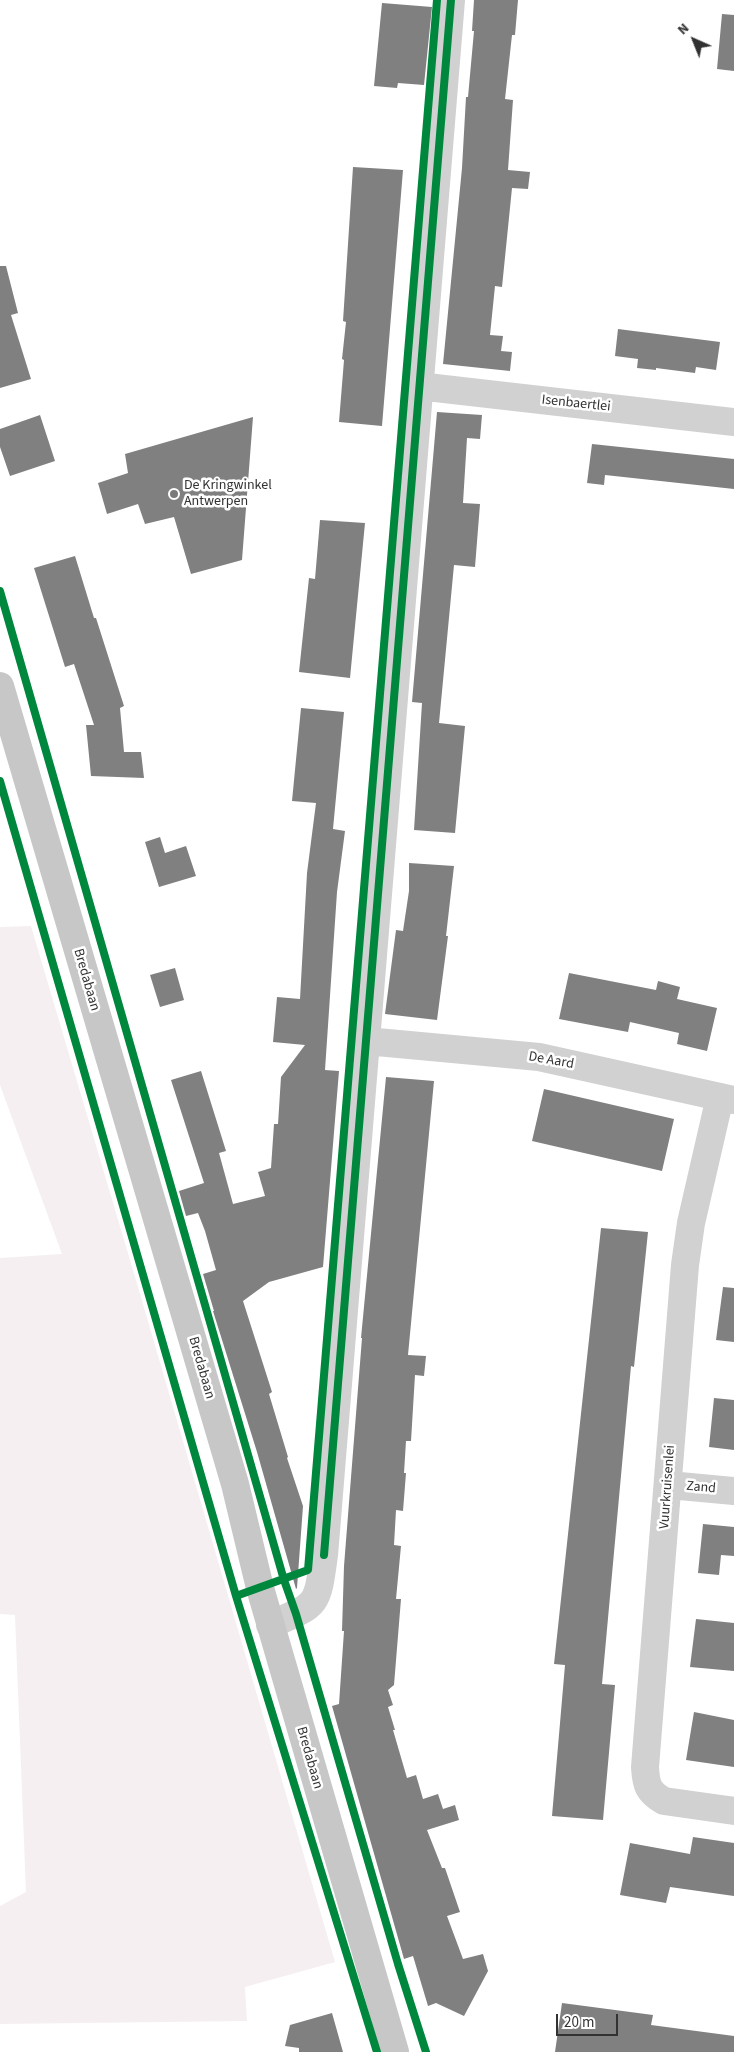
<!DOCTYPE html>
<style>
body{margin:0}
#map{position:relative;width:734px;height:2052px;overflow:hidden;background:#fff;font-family:"Source Sans 3",sans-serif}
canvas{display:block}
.north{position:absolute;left:669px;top:15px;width:50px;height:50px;-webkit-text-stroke:4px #fff;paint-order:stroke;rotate:316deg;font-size:14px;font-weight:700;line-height:20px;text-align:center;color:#323232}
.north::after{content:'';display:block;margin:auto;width:18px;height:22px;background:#323232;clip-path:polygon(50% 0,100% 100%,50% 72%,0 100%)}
.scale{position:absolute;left:556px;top:2014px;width:62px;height:22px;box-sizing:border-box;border:2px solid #323232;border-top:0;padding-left:6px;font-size:15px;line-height:18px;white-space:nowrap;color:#323232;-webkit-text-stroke:4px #fff;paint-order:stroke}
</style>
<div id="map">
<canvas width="734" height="2052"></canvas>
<div class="north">N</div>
<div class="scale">20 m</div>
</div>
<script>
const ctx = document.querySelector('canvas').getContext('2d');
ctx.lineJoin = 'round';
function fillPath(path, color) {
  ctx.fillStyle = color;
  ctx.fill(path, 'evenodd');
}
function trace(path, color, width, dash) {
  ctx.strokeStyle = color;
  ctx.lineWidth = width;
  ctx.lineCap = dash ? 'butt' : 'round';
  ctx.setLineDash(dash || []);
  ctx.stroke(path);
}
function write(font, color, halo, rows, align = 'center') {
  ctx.font = font + ' "Source Sans 3",sans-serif';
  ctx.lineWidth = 5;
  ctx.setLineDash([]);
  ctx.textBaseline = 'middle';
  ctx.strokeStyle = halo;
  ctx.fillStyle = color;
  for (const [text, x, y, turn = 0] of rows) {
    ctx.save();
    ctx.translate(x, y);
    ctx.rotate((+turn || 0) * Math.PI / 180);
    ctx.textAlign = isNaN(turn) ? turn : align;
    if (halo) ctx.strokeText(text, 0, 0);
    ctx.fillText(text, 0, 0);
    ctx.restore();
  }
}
fillPath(new Path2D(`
 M 31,926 L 138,1287 L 335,1962 L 245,1987 L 247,2021 L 0,2024 L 0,1906 L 26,1892 L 15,1615 L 0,1614 L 0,1258 L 62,1254 L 0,1085 L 0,927 Z`), '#f5eff1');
fillPath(new Path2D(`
 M 474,0 L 518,0 L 515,35 L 512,35 L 505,99 L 513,100 L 508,170 L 530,172 L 528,189 L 512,188 L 502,287 L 495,286 L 490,335 L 503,336 L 501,351 L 512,352 L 510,371 L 443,364 L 462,168 L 466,97 L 468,97 L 474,31 L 472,31 Z
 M 382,3 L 432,7 L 424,85 L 398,83 L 397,88 L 374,86 Z
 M 722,14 L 734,15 L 734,71 L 717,69 Z
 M 353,167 L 403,170 L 382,426 L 339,422 L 344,360 L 342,359 L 346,322 L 343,321 Z
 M 0,266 L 6,266 L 18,313 L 11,315 L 31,379 L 0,388 Z
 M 618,329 L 720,342 L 716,370 L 696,367 L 695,373 L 656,368 L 656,370 L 637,368 L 638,359 L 615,356 Z
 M 437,412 L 482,415 L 480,439 L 467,438 L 463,503 L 480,504 L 475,567 L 454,565 L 439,723 L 465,726 L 455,833 L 414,830 L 422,703 L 412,702 Z
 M 40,415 L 55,461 L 10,476 L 0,447 L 0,429 Z
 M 253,417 L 242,560 L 191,574 L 174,517 L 145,524 L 138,504 L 107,514 L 98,483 L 128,473 L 125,454 Z
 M 592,444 L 734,459 L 734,489 L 605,475 L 604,485 L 587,483 Z
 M 320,520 L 365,523 L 350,678 L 299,672 L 309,578 L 315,579 Z
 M 75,556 L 94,618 L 96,618 L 124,706 L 120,708 L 124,752 L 141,752 L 144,778 L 91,776 L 86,725 L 94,725 L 74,664 L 65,667 L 34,568 Z
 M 301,708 L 344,712 L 333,829 L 345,831 L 337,892 L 325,1070 L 339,1071 L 323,1267 L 269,1282 L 243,1301 L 272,1392 L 269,1394 L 288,1457 L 287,1458 L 303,1506 L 297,1588 L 296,1589 L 257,1452 L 213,1311 L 214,1311 L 203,1274 L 216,1270 L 205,1231 L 198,1213 L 186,1216 L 179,1191 L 204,1183 L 171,1080 L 201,1071 L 226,1151 L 219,1153 L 233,1204 L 265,1196 L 258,1172 L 271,1168 L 274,1124 L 278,1124 L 281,1077 L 305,1045 L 273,1042 L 277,997 L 300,999 L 307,873 L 316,803 L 292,801 Z
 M 160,837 L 165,853 L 186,846 L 196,876 L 159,887 L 145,842 Z
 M 409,863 L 454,866 L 446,936 L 448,936 L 437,1020 L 385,1014 L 396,930 L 403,931 L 409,891 Z
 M 175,968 L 184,1000 L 160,1007 L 150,975 Z
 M 569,973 L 656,990 L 658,981 L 680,987 L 677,999 L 717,1008 L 707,1051 L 677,1044 L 679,1033 L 630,1022 L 628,1032 L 559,1019 Z
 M 386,1077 L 434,1081 L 408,1355 L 426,1356 L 424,1376 L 415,1375 L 411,1441 L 406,1441 L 404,1473 L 406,1473 L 403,1511 L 396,1510 L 394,1545 L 401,1546 L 396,1599 L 401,1599 L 394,1685 L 388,1690 L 393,1705 L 388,1707 L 395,1730 L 393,1730 L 407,1778 L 416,1775 L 423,1799 L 438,1794 L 443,1809 L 455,1805 L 459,1820 L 427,1830 L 442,1868 L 445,1868 L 460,1912 L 447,1916 L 463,1959 L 483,1954 L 488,1971 L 464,2016 L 436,2003 L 428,2006 L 413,1956 L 404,1959 L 332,1706 L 339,1704 L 344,1631 L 342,1631 L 344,1566 L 362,1338 L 361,1338 Z
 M 544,1089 L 674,1119 L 662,1171 L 532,1141 Z
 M 601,1228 L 648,1232 L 634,1367 L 631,1366 L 602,1684 L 615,1685 L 603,1820 L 552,1816 L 565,1665 L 554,1664 Z
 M 723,1287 L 734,1288 L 734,1342 L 716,1340 Z
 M 714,1398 L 734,1400 L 734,1450 L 709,1447 Z
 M 703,1524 L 734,1527 L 734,1556 L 721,1555 L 719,1575 L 698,1573 Z
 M 696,1619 L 734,1623 L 734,1671 L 690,1667 Z
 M 694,1712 L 734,1720 L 734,1767 L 686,1760 Z
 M 693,1837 L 734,1843 L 734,1896 L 670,1887 L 666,1903 L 620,1895 L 630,1843 L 690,1854 Z
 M 562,2003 L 653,2015 L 651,2025 L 734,2036 L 734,2052 L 555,2052 Z
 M 332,2013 L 343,2052 L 299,2052 L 299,2048 L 285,2046 L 290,2025 Z`), '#808080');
trace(new Path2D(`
 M 418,386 L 734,422
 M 366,1041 L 539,1057 L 734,1100
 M 720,1097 L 691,1223 L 685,1265 L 645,1767 C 646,1785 648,1792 664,1801 L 734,1811
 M 669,1485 L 734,1491
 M 270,1625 C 318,1604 317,1607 324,1555 L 451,0`), '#d1d1d1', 28);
trace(new Path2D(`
 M 0,686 L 235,1484 L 260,1588 L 395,2052`), '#c7c7c7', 28);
trace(new Path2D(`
 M 0,591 L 284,1580 L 296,1614 L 398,1964 L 426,2052
 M 0,781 L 236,1596 L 377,2052
 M 324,1555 L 451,0
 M 236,1596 L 308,1570 L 437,0`), '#00873e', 8);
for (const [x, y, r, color] of [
 [174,494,5,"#7a7a7a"]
]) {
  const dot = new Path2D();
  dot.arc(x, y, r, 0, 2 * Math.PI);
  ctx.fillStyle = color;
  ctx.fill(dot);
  trace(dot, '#fff', 2);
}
write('14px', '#323232', '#fff', [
 ["Isenbaertlei",576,404,6],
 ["Bredabaan",86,980,74],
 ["De Aard",551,1061,10],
 ["Bredabaan",201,1368,74],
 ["Vuurkruisenlei",668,1487,-86],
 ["Zand",701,1488,5],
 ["Bredabaan",309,1758,74]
]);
write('14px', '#323232', '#fff', [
 ["De Kringwinkel",184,486],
 ["Antwerpen",184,502]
], 'left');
</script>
